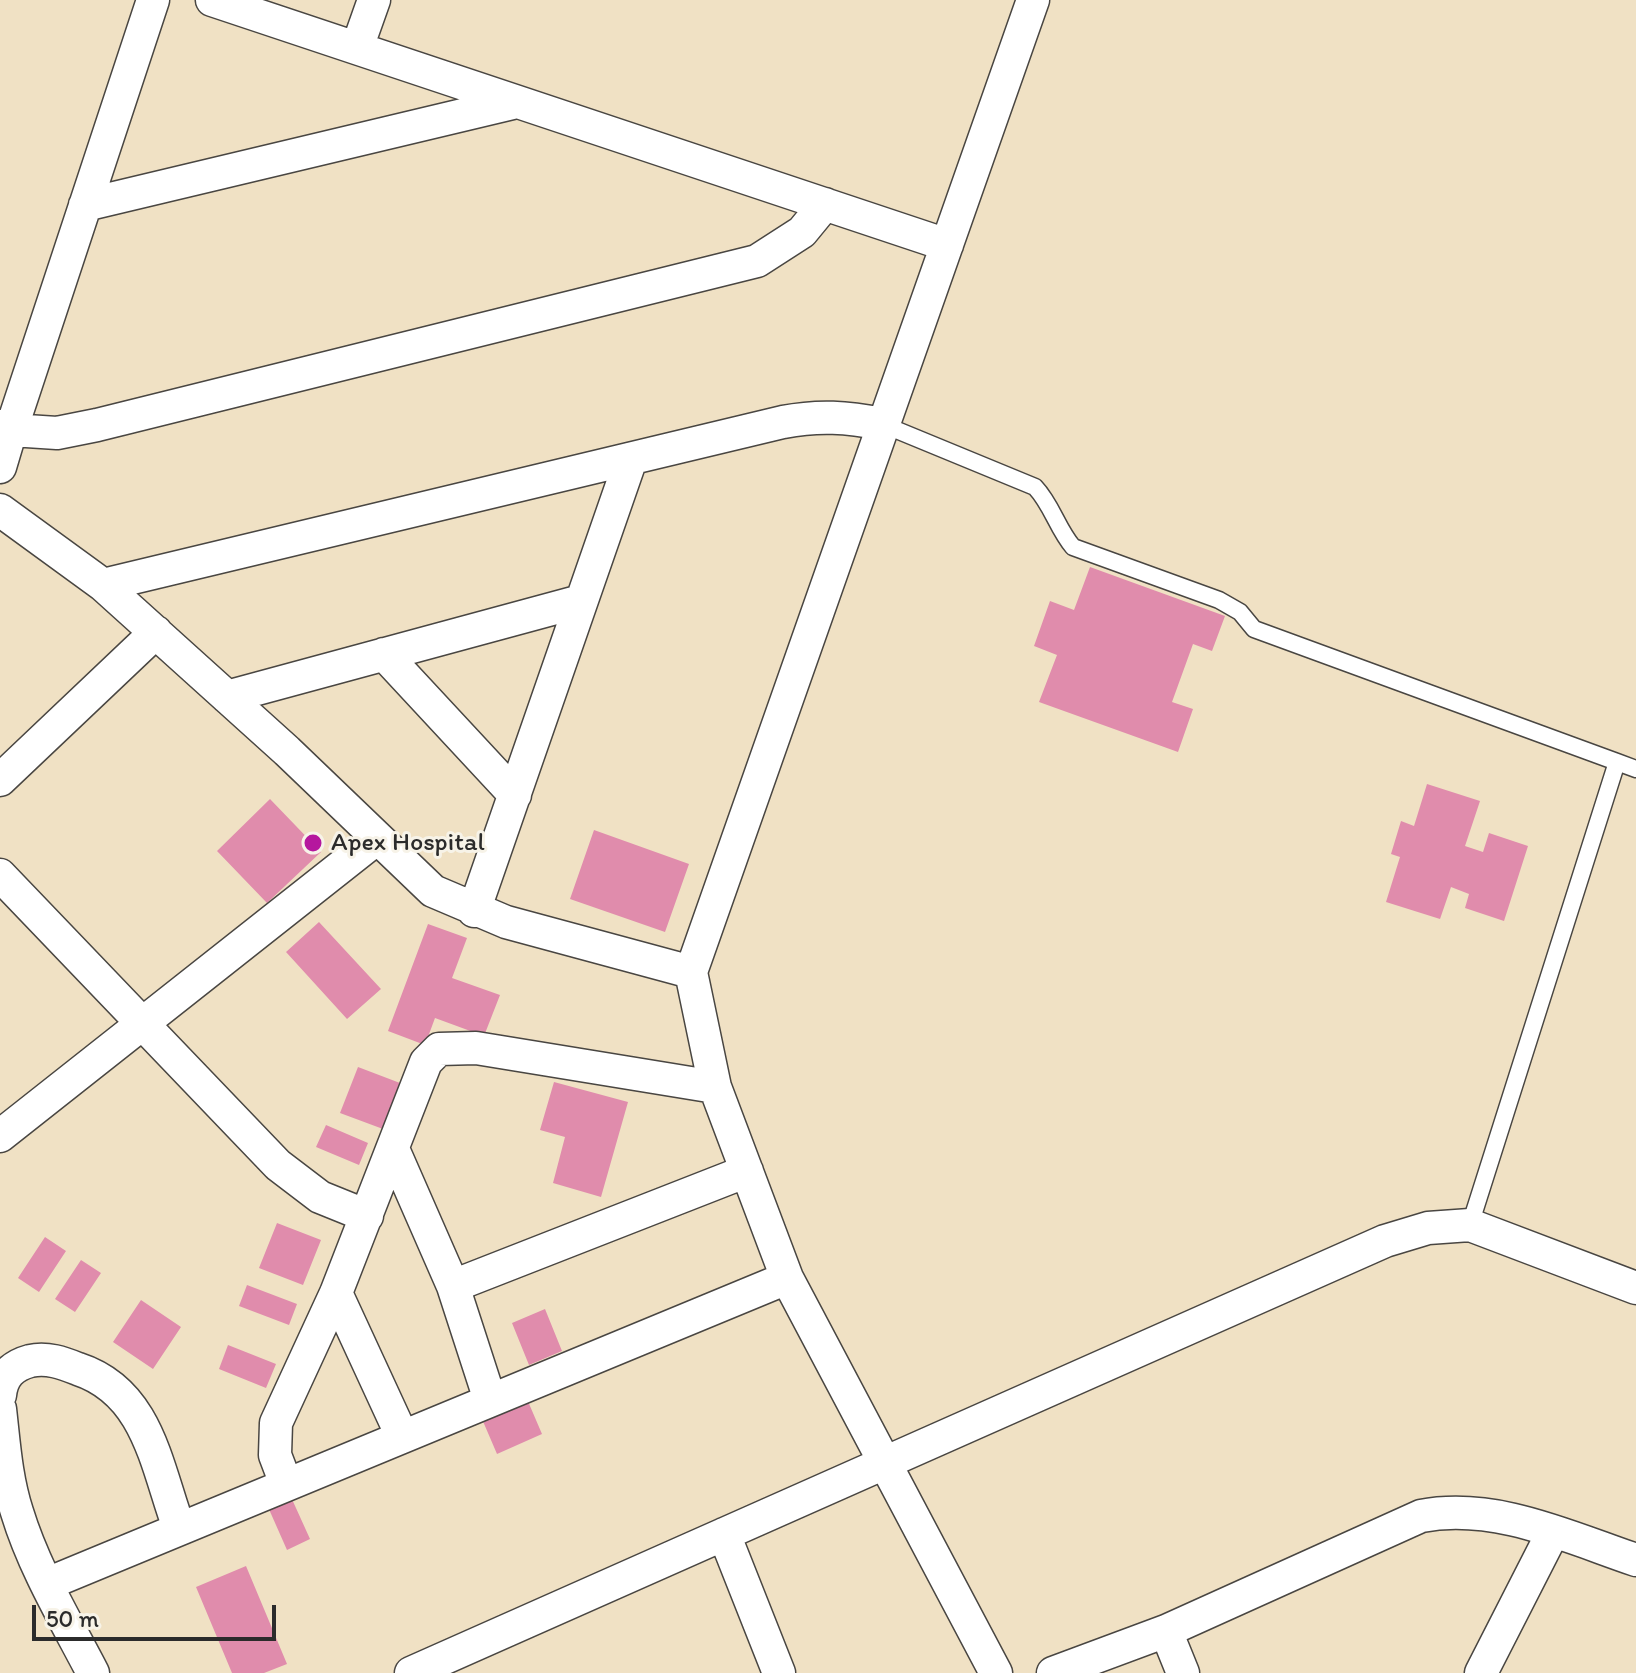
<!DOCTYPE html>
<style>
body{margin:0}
#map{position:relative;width:1636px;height:1673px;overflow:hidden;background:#f0e1c4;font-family:Itim,sans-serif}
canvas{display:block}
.scale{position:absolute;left:32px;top:1605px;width:244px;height:36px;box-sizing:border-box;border:4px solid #2b2b2b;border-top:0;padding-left:10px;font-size:24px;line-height:28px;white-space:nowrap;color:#2b2b2b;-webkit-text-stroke:6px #f7f3e8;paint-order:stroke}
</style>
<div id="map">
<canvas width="1636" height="1673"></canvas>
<div class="scale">50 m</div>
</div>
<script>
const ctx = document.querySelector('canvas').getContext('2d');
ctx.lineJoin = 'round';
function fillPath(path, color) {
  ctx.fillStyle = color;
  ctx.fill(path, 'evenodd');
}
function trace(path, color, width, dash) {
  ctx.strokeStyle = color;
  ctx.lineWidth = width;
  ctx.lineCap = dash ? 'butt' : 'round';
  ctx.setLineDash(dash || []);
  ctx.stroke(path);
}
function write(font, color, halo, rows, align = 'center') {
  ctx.font = font + ' Itim,sans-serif';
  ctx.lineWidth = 6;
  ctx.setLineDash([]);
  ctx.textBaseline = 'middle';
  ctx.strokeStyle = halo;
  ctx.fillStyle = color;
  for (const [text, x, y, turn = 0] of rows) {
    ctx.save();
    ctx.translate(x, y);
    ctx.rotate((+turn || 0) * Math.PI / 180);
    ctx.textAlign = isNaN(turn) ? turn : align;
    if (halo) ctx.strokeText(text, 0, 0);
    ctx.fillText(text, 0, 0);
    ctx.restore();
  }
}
fillPath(new Path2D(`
 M 1090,567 L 1225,616 L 1212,651 L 1193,644 L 1172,702 L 1193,709 L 1178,752 L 1039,702 L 1057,655 L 1034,646 L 1050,601 L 1074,610 Z
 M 1427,784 L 1480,801 L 1465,846 L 1483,852 L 1489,833 L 1528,846 L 1504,921 L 1465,908 L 1469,894 L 1451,887 L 1440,919 L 1386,902 L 1400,857 L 1391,854 L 1401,821 L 1414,826 Z
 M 270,799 L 321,852 L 267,903 L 217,851 Z
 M 594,830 L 689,864 L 665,932 L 570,899 Z
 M 319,922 L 381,989 L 347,1019 L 286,952 Z
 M 428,924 L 467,938 L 452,978 L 500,995 L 484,1036 L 435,1018 L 425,1045 L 388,1031 Z
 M 358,1067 L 400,1083 L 383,1129 L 340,1113 Z
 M 554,1082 L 628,1102 L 601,1197 L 553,1183 L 565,1137 L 540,1130 Z
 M 326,1125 L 368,1143 L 359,1165 L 316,1147 Z
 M 277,1223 L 321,1240 L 303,1285 L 259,1268 Z
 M 45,1237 L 66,1251 L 39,1292 L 18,1278 Z
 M 81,1260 L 101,1273 L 75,1312 L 55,1299 Z
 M 247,1285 L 297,1304 L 289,1325 L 239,1306 Z
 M 141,1300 L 181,1327 L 153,1369 L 113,1342 Z
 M 545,1309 L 562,1351 L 529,1365 L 512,1323 Z
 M 228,1345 L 276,1364 L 266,1388 L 219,1369 Z
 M 524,1392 L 542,1434 L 497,1454 L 479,1412 Z
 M 291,1497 L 310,1539 L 287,1550 L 268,1507 Z
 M 246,1566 L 287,1664 L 264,1673 L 232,1673 L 196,1587 Z`), '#e08cac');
const service = new Path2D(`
 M 882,424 L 1035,487 C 1052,505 1057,528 1073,547 L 1219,600 L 1240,612 L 1254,629 L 1617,762
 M 1470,1225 L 1617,762 L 1636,769`);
const minor = new Path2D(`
 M 212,0 L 947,245
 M 357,48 L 374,0
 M 85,205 L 517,102
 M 0,426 L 11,430 L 153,0
 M 0,467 L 11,430 L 57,433 L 97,425 L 757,261 L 802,232 L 825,204
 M 0,510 L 103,585 L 287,751 L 433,891 L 506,922 L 691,972
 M 103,585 L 783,422 C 819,415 847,417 882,424
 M 384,654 L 515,795
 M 227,697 L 581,601
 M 0,780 L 156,632
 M 0,875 L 278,1165 L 320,1197 L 367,1216
 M 474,911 L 631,459
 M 0,1136 L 376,839
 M 393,1149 L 453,1286 L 490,1400
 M 453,1286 L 747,1171
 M 336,1293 L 402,1436
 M 0,1395 C 2,1376 12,1366 30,1361 C 47,1357 63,1363 78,1369 C 148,1392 156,1465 179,1528
 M 0,1409 C 4,1444 6,1478 17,1512 C 34,1568 66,1621 93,1673
 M 286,1484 L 275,1455 L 276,1423 L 336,1293 L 426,1062 L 439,1049 L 476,1048 L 715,1087
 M 724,1534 L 779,1673
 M 47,1584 L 787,1278
 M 1166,1631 L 1421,1516 C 1495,1502 1568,1537 1636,1560
 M 411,1673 L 1385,1241 L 1428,1228 L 1470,1225 L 1636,1288
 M 996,1673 L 787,1278 L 715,1087 L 691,972 L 1033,0
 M 1053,1673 L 1166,1631 L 1183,1673
 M 1481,1673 L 1553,1532`);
trace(service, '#494642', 19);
trace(minor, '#494642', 35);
trace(service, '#fff', 16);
trace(minor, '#fff', 32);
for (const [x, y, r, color] of [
 [313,843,10,"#b5179e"]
]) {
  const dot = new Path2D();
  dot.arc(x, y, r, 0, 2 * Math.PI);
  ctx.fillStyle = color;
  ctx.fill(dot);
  trace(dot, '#f7f3e8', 3);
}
write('26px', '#2b2b2b', '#f7f3e8', [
 ["Apex Hospital",331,843]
], 'left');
</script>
